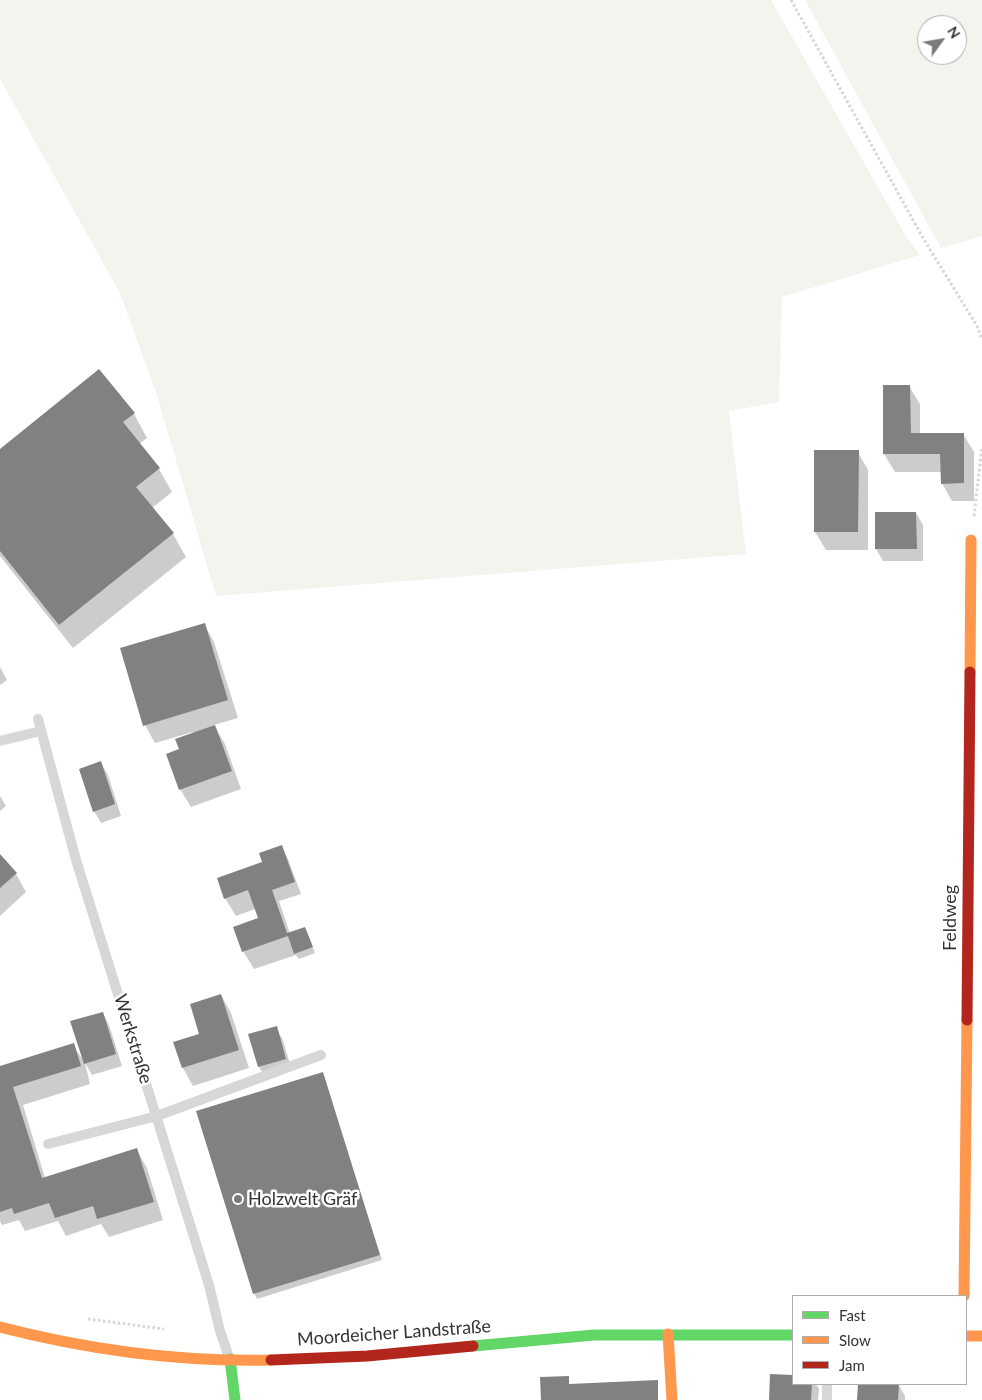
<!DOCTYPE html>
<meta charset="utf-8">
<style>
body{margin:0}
#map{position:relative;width:982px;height:1400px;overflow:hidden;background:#fff;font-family:Lato,sans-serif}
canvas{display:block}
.legend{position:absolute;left:792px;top:1295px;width:175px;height:90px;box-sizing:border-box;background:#fff;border:1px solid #adadad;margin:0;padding:6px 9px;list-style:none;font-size:15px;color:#333}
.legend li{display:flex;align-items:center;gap:10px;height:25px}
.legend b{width:25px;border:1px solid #adadad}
.north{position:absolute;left:917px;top:15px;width:50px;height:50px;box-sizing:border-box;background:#fff;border:1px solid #adadad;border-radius:50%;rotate:58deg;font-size:14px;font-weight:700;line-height:20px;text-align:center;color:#333}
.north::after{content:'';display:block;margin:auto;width:18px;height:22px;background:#7a7a7a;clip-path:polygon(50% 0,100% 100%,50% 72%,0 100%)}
</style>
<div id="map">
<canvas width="982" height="1400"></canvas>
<ul class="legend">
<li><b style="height:6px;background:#63d668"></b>Fast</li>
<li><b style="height:6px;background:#ff974d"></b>Slow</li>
<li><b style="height:6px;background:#b3261e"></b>Jam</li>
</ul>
<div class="north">N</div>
</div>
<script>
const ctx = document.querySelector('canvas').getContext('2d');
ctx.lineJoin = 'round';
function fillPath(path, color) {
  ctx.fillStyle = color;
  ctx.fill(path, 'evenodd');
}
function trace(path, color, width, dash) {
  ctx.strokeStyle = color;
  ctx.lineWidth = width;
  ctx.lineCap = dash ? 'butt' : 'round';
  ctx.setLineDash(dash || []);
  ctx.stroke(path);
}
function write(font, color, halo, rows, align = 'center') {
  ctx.font = font + ' Lato,sans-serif';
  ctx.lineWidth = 5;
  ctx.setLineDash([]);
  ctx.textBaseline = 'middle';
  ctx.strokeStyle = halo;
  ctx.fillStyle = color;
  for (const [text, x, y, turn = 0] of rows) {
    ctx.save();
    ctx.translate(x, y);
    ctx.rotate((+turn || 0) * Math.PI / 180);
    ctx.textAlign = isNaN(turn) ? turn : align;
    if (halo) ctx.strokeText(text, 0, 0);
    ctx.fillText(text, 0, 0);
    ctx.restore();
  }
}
fillPath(new Path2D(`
 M 0,0 L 771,0 L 907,238 L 920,255 L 782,297 L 779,402 L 729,411 L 746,554 L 216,596 L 156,392 L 119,291 L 0,79 Z
 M 805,0 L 982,0 L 982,236 L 941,248 ZM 927,25 L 957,25 L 957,55 L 927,55 Z`), '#f1f5ed');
fillPath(new Path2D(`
 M 99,371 L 134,414 L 147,438 L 139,444 L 159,469 L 172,492 L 152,508 L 173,534 L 186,557 L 73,648 L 0,556 L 0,450 Z
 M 909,386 L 920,404 L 920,434 L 963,434 L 974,452 L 974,501 L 952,501 L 942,483 L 942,472 L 895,472 L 884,454 Z
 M 858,452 L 868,470 L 868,550 L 826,550 L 815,532 Z
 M 876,513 L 916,513 L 923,525 L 923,561 L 883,561 L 876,549 Z
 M 204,624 L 214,642 L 238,718 L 214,725 L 225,744 L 241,789 L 191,807 L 180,789 L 180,750 L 193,732 L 155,743 L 145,725 Z
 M 0,667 L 7,680 L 0,685 Z
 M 101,763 L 108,775 L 121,816 L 101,823 L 94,811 Z
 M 0,796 L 6,806 L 0,811 Z
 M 281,847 L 288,859 L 301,894 L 279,901 L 290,934 L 305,928 L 315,953 L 299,959 L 296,955 L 254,969 L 243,951 L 259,919 L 255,909 L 236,916 L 225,898 Z
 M 0,856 L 16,874 L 26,892 L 0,916 Z
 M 221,995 L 231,1013 L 249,1068 L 193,1086 L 183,1068 Z
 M 103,1013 L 109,1025 L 122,1066 L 92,1075 L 85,1063 L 90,1084 L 23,1105 L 45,1178 L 137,1150 L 147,1168 L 163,1220 L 109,1237 L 101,1224 L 66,1236 L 58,1221 L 25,1231 L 19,1220 L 2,1225 L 0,1221 L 0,1068 L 73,1045 L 85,1063 Z
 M 276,1028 L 283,1040 L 292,1071 L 266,1078 L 259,1067 Z
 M 322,1073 L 382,1260 L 257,1299 L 254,1293 Z
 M 771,1375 L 793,1376 L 793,1384 L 816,1384 L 819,1389 L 818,1400 L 770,1400 Z
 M 860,1384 L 898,1384 L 905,1396 L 905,1400 L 859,1400 Z`), '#0003');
fillPath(new Path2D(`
 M 99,369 L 135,413 L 123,422 L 160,468 L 136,487 L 174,533 L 59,625 L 0,551 L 0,449 Z
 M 883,385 L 910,385 L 911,433 L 964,433 L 964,483 L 941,484 L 940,454 L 883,454 Z
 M 814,450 L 859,450 L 858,532 L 814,532 Z
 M 875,512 L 916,512 L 917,549 L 875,549 Z
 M 205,623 L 228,700 L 143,726 L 120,648 Z
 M 215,725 L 232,771 L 179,790 L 166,754 L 179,749 L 175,739 Z
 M 101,761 L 115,804 L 93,812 L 79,769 Z
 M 282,845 L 295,882 L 272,890 L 287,933 L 305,927 L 313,947 L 294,954 L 288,936 L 242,952 L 233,927 L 258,918 L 248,890 L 224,899 L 217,878 L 262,862 L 259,853 Z
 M 0,854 L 17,873 L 0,888 Z
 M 221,994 L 239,1050 L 182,1068 L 173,1042 L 199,1034 L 190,1004 Z
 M 103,1012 L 116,1054 L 84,1064 L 70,1021 Z
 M 277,1026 L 286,1059 L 258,1067 L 248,1034 Z
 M 74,1043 L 81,1066 L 13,1087 L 42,1178 L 137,1148 L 154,1202 L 97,1219 L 93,1206 L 55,1218 L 49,1203 L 14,1214 L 12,1208 L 0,1212 L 0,1066 Z
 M 323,1072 L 380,1255 L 253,1294 L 196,1111 Z
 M 770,1374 L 793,1375 L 793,1384 L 812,1384 L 811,1400 L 769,1400 Z
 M 569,1376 L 569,1384 L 658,1380 L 658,1400 L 541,1400 L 540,1377 Z
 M 858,1384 L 899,1384 L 898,1400 L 857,1400 Z`), '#818181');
trace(new Path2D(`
 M 791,0 L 923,238 L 977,326 L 982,339
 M 974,516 L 982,447
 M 88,1319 L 164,1329`), '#d6d6d6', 3, [2.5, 2.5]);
trace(new Path2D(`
 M 38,719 L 76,860 L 209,1285 L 220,1331 L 229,1357
 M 0,741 L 41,731
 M 48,1144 L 157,1116 L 321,1055
 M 827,1384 L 827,1400`), '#d7d7d7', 10);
trace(new Path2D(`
 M 473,1346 L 594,1335 L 793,1335
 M 230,1359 L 235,1400`), '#63d668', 11);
trace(new Path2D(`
 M 970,672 L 971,540
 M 964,1296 L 967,1020
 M 0,1327 C 89,1350 179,1362 271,1360
 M 668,1334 L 672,1400
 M 966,1336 L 982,1336`), '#ff974d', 11);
trace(new Path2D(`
 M 967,1020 L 970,672
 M 271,1360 L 367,1356 L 473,1346`), '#b3261e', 11);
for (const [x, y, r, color] of [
 [238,1199,5,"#7a7a7a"]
]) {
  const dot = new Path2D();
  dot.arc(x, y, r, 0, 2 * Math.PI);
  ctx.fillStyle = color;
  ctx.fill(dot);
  trace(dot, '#fff', 2);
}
write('18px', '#333', '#fff', [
 ["Feldweg",950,918,-90],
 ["Werkstraße",133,1039,73],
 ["Moordeicher Landstraße",394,1333,-4]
]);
write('18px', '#333', '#fff', [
 ["Holzwelt Gräf",248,1199]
], 'left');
</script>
